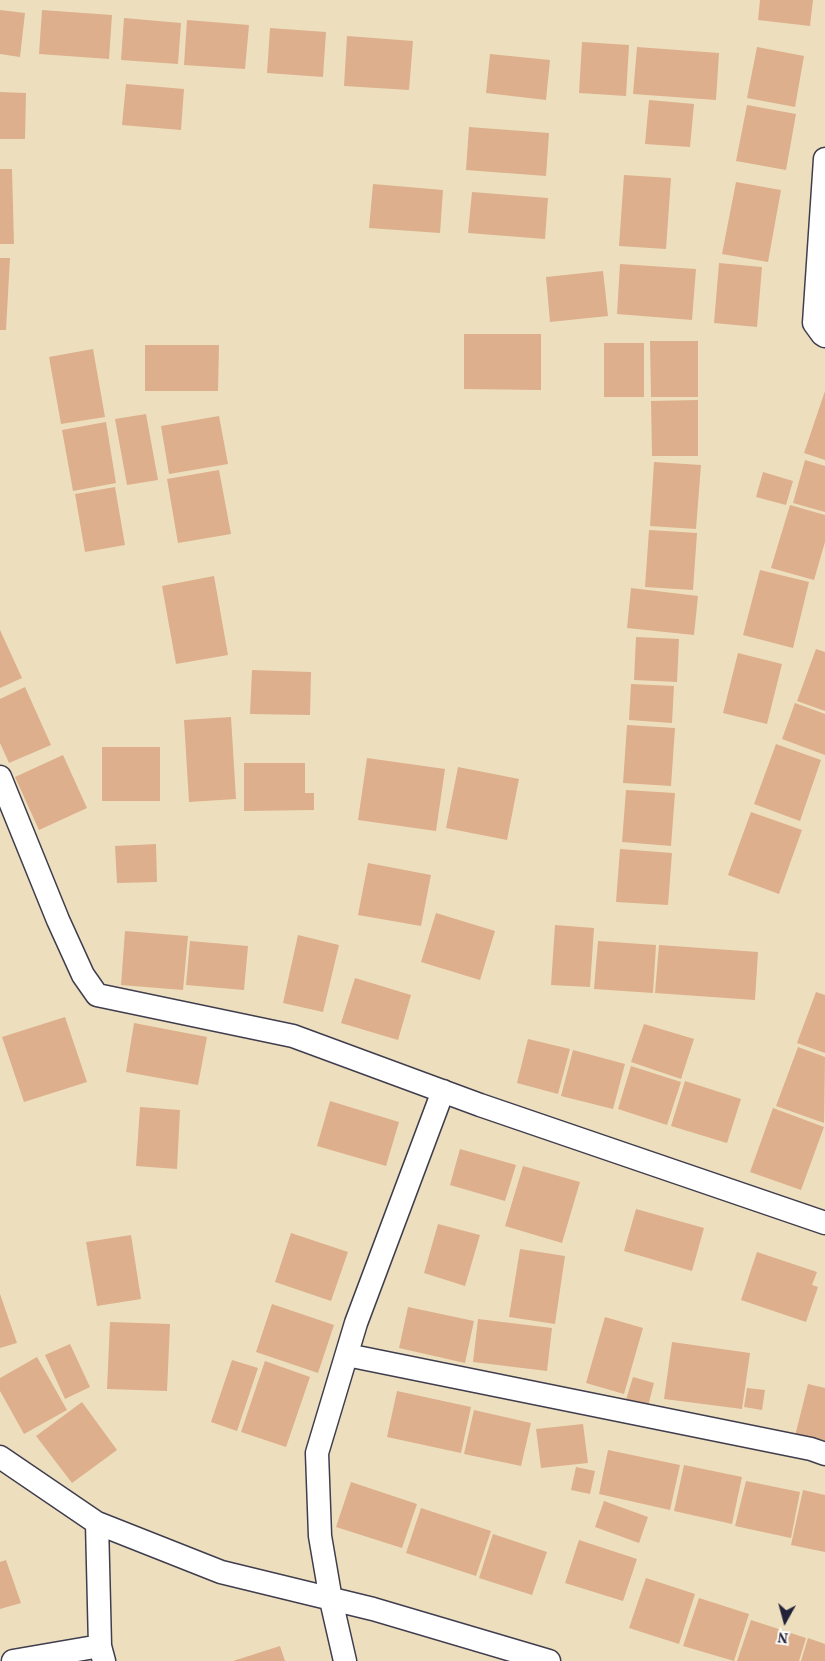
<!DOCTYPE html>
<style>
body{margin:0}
#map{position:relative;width:825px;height:1661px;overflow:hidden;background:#eddfbd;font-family:Vollkorn,serif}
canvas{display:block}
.north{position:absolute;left:760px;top:1596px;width:50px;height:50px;-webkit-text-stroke:4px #fdfcf7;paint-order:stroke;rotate:187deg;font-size:14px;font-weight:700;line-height:20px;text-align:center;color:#22223b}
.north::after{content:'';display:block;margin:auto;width:18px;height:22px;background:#22223b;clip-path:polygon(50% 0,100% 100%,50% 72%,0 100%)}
</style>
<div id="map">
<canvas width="825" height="1661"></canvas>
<div class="north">N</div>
</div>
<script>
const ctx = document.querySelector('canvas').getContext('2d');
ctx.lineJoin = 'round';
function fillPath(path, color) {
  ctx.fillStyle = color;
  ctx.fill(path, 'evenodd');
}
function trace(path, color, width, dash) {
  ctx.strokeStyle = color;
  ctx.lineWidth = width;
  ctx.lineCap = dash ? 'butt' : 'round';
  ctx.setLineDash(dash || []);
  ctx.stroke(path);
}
fillPath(new Path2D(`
 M 760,0 L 813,0 L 810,26 L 758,20 Z
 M 0,10 L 25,13 L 20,57 L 0,54 Z
 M 42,10 L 112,15 L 109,59 L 39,54 Z
 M 124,18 L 181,23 L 178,64 L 121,60 Z
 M 187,20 L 249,25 L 245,69 L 184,65 Z
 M 270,28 L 326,32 L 323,77 L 267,73 Z
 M 347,36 L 413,41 L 409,90 L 344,86 Z
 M 582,42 L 629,45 L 626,96 L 579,93 Z
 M 637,47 L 719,53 L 716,100 L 633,94 Z
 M 757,47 L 804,56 L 795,107 L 747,98 Z
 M 490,54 L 550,60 L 546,100 L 486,93 Z
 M 126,84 L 184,89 L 181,130 L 122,125 Z
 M 0,92 L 26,93 L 25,139 L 0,139 Z
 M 649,100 L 694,104 L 690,147 L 645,144 Z
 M 747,105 L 796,114 L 786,170 L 736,161 Z
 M 469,127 L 549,133 L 546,176 L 466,170 Z
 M 0,169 L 12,169 L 14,244 L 0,244 Z
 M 624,175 L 671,178 L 666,249 L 619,246 Z
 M 736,182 L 781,190 L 768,262 L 722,254 Z
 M 373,184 L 443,190 L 440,233 L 369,228 Z
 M 472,192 L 548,198 L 545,239 L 468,233 Z
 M 0,258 L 10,258 L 6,330 L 0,330 Z
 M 719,263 L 762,267 L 757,327 L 714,323 Z
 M 620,264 L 696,269 L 692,320 L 617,314 Z
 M 603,271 L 608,316 L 550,322 L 546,277 Z
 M 464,334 L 541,334 L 541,390 L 464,389 Z
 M 650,341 L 698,341 L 698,397 L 651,397 Z
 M 604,343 L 644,343 L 644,397 L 604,397 Z
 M 145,345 L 219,345 L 218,391 L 145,391 Z
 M 93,349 L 105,417 L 61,424 L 49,357 Z
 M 825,391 L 825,460 L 804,453 Z
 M 698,400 L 698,456 L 652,456 L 651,401 Z
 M 146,414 L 158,480 L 127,485 L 115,419 Z
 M 219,416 L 228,464 L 169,474 L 161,426 Z
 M 106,422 L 116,483 L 73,491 L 62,430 Z
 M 805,460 L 825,466 L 825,512 L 793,503 Z
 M 654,462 L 701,465 L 696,529 L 650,526 Z
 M 219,470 L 231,534 L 178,543 L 167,479 Z
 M 763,472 L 793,481 L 786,505 L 756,497 Z
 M 115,487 L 125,545 L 85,552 L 75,494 Z
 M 790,505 L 825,515 L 825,542 L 814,580 L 771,568 Z
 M 649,530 L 697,533 L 693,590 L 645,587 Z
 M 760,570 L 809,582 L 793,648 L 743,635 Z
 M 214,576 L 228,655 L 176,664 L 162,586 Z
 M 631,588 L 698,596 L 694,635 L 627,628 Z
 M 0,630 L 22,678 L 0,688 Z
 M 636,637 L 679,639 L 677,682 L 634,680 Z
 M 816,649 L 825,652 L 825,711 L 797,701 Z
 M 738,653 L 782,664 L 767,724 L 723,713 Z
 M 252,670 L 311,672 L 310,715 L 250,714 Z
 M 631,684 L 674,686 L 672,723 L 629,720 Z
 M 25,687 L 51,745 L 9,763 L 0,743 L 0,699 Z
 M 795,703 L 825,714 L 825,755 L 782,739 Z
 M 231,717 L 236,799 L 189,802 L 184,720 Z
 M 627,725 L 675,728 L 671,786 L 623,783 Z
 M 776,744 L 821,760 L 800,821 L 754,804 Z
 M 102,747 L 160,747 L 160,801 L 102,801 Z
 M 63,755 L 87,808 L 39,830 L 15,777 Z
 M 367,758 L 445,769 L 436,831 L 358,820 Z
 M 244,763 L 305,763 L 305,793 L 314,793 L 314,810 L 244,811 Z
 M 458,767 L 519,779 L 507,840 L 446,828 Z
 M 626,790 L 675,793 L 671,846 L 622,842 Z
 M 751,812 L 802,830 L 779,894 L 728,875 Z
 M 156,844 L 157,882 L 117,883 L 115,846 Z
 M 620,849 L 672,853 L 668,905 L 616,902 Z
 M 368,863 L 431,875 L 421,926 L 358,915 Z
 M 436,913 L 495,931 L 480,980 L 421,962 Z
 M 555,925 L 594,928 L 590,987 L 551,985 Z
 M 125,931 L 188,936 L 183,990 L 121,985 Z
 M 298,935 L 339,945 L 323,1012 L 283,1003 Z
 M 190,941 L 248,946 L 244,990 L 186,985 Z
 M 598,941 L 656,945 L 653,993 L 594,989 Z
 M 659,945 L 758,952 L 755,1000 L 655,993 Z
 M 355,978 L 411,995 L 398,1040 L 341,1023 Z
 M 816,992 L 825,995 L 825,1053 L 797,1043 Z
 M 65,1017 L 87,1082 L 24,1102 L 2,1037 Z
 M 134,1023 L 207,1037 L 198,1085 L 126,1072 Z
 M 644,1024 L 694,1039 L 681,1079 L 631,1062 Z
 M 528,1039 L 570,1049 L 558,1094 L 517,1083 Z
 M 798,1047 L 825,1057 L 824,1123 L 776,1106 Z
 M 573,1050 L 625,1064 L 613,1109 L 561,1096 Z
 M 631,1066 L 681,1082 L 667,1125 L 618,1109 Z
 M 685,1081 L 741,1099 L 727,1143 L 671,1126 Z
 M 330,1101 L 399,1122 L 386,1166 L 317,1146 Z
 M 140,1107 L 180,1110 L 177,1169 L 136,1166 Z
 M 773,1108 L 824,1127 L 801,1190 L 750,1172 Z
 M 460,1149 L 516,1165 L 505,1201 L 450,1185 Z
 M 523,1166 L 580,1182 L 562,1243 L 505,1226 Z
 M 636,1209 L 704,1228 L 692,1271 L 624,1251 Z
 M 438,1224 L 480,1235 L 465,1286 L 424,1273 Z
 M 291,1233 L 348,1252 L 331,1301 L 275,1282 Z
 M 131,1235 L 141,1299 L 97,1306 L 86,1242 Z
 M 520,1249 L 565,1256 L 555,1324 L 509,1317 Z
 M 757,1252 L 817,1272 L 812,1285 L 818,1287 L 806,1322 L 741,1300 Z
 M 0,1294 L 17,1343 L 0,1348 Z
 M 272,1304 L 334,1325 L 318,1373 L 256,1352 Z
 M 408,1307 L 474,1321 L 465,1363 L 399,1348 Z
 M 605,1317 L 643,1328 L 624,1394 L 586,1383 Z
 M 478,1319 L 552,1328 L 547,1371 L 473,1362 Z
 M 110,1322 L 170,1324 L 167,1391 L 107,1389 Z
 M 672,1342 L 750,1353 L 742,1409 L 664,1399 Z
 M 70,1344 L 90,1387 L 65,1399 L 45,1355 Z
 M 37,1357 L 67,1410 L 24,1434 L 0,1391 L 0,1378 Z
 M 232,1360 L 258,1368 L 237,1431 L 211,1422 Z
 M 265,1361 L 310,1377 L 286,1447 L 241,1432 Z
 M 633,1377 L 654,1383 L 647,1410 L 625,1403 Z
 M 808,1384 L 825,1388 L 825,1444 L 795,1436 Z
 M 747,1388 L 765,1390 L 762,1410 L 744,1407 Z
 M 397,1391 L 471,1407 L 461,1453 L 387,1437 Z
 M 82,1402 L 117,1450 L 72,1483 L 36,1436 Z
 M 474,1410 L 531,1423 L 521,1466 L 464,1454 Z
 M 583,1424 L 588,1463 L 541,1468 L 536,1429 Z
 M 608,1450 L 680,1465 L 670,1510 L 599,1494 Z
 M 684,1465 L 742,1477 L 732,1524 L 674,1511 Z
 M 576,1467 L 595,1471 L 590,1494 L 571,1490 Z
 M 746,1481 L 800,1492 L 791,1538 L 735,1526 Z
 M 351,1482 L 417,1504 L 402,1548 L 336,1527 Z
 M 803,1490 L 825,1495 L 825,1552 L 791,1545 Z
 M 604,1501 L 648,1517 L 639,1543 L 595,1527 Z
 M 421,1508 L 491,1531 L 476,1576 L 406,1553 Z
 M 493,1534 L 547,1552 L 532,1595 L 479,1578 Z
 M 579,1540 L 637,1559 L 623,1601 L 565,1583 Z
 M 6,1560 L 21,1603 L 0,1609 L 0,1562 Z
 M 646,1578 L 695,1594 L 679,1644 L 629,1628 Z
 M 699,1598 L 749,1614 L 734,1661 L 683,1646 Z
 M 751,1620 L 806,1638 L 799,1661 L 737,1661 Z
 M 808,1638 L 825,1644 L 825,1661 L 801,1661 Z
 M 280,1646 L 285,1661 L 233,1661 Z`), '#ddaf8d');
const street = new Path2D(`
 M 825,159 L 814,323 L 822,334 L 825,336
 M 0,777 L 58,920 L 83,975 L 97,995 L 293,1036 L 480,1105 L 825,1223
 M 347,1355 C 502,1385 656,1419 811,1449 L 825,1454
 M 0,1457 L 97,1523 L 221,1572 L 373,1609 L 549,1661
 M 97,1523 L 100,1646 L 104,1661
 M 13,1661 L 100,1646
 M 345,1661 L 331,1600 L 320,1536 L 317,1453 L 356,1323 L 443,1091`);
trace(street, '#403e4e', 25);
trace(street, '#fff', 22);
</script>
